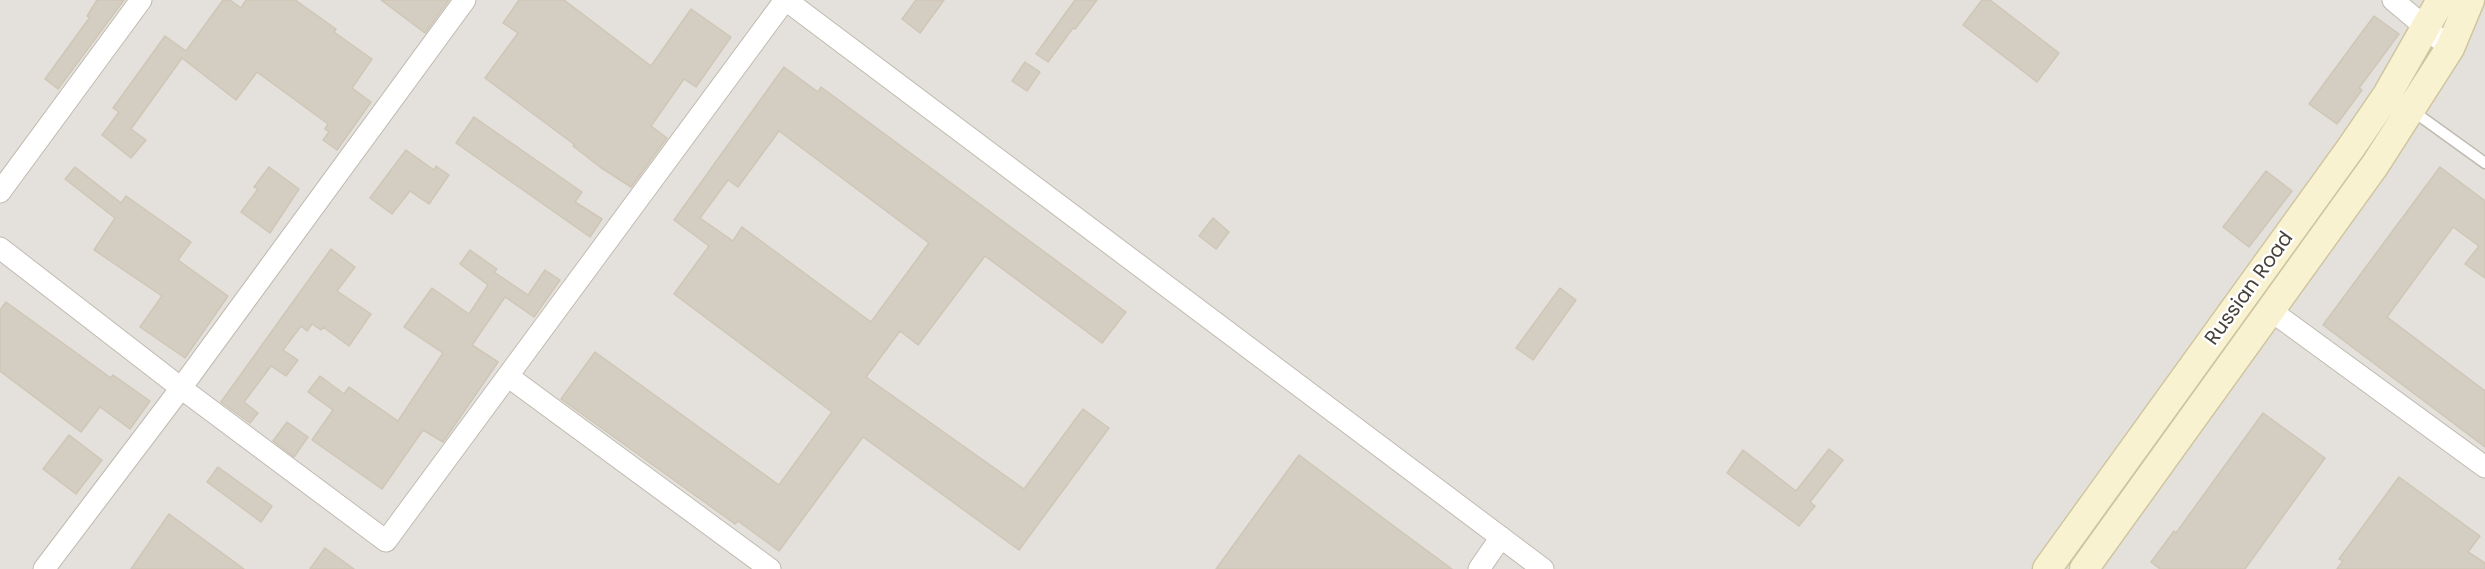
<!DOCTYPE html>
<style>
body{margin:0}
canvas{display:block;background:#f4f2eb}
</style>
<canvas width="2485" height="569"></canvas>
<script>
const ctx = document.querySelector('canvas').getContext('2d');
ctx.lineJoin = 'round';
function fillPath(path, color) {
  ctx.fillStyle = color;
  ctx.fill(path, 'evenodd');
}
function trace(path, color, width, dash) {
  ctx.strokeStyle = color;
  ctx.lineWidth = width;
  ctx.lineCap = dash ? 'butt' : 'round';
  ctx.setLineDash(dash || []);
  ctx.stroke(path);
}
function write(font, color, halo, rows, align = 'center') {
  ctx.font = font + ' Poppins,sans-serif';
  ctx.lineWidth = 5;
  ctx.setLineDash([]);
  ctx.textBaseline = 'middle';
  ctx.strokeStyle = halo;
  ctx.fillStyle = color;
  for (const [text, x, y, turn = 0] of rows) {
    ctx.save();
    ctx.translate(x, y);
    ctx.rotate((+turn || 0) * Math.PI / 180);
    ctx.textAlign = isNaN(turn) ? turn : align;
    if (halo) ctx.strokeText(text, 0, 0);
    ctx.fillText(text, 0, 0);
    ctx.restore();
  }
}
fillPath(new Path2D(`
 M 0,0 L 2485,0 L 2485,569 L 0,569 Z`), '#e4e1dc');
const building = new Path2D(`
 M 97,0 L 124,0 L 58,89 L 45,79 L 90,17 L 87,16 Z
 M 223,0 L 230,0 L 241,8 L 246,0 L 295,0 L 336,29 L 334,32 L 372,59 L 352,88 L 371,102 L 337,150 L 323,140 L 329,132 L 325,129 L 328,124 L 257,72 L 236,100 L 182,58 L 131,129 L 146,140 L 131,158 L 102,135 L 119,112 L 113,108 L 165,36 L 186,51 Z
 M 381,0 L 449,0 L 425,33 Z
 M 519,0 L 564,0 L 651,66 L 691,9 L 731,37 L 696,87 L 684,79 L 651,126 L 667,138 L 631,187 L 600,167 L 573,146 L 575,145 L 485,78 L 518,33 L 503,23 Z
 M 916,0 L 944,0 L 920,33 L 902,19 Z
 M 1075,0 L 1097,0 L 1075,29 L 1073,28 L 1048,62 L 1036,54 Z
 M 1982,0 L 1990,0 L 2059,53 L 2037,82 L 1963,25 Z
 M 2374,16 L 2399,34 L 2359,88 L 2362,90 L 2337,124 L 2309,104 Z
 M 1025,62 L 1040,72 L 1027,91 L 1012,81 Z
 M 784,67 L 818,92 L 821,87 L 1126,312 L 1102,343 L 985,256 L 918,345 L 900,331 L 866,377 L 1024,489 L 1083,409 L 1109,428 L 1019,550 L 863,437 L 779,551 L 738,521 L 735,524 L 561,399 L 595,352 L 779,485 L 832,412 L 674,294 L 709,246 L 674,220 ZM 779,131 L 929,243 L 871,322 L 742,227 L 733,241 L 700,218 L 728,180 L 738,187 Z
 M 474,117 L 582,192 L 575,202 L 602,219 L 590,237 L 456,143 Z
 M 406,150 L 434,170 L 436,166 L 449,175 L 429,204 L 410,191 L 392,214 L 370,198 Z
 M 75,167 L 121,203 L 126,196 L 191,242 L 178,260 L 228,296 L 185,358 L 140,327 L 162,296 L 94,250 L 115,218 L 65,179 Z
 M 269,167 L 299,189 L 270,233 L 241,212 L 258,189 L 254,187 Z
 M 2440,167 L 2485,201 L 2485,278 L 2465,264 L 2479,246 L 2453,227 L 2387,317 L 2485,391 L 2485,447 L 2323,325 Z
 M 2266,171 L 2292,191 L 2249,247 L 2223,227 Z
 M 1213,218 L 1229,232 L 1216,249 L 1199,236 Z
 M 331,249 L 355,267 L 337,291 L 371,314 L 349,346 L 323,327 L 321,330 L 312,324 L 307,331 L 301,326 L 283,350 L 298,360 L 286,376 L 271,366 L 244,402 L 258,413 L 250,423 L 221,402 Z
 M 470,250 L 497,269 L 494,272 L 528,295 L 545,270 L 560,280 L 534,317 L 505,297 L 472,345 L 498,362 L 443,442 L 423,430 L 382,489 L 312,440 L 333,410 L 308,392 L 320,376 L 344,394 L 349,387 L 398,421 L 443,353 L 404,327 L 432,288 L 469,314 L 488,285 L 460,264 Z
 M 1560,288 L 1576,300 L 1533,360 L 1516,348 Z
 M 6,302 L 111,378 L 113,375 L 150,401 L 130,429 L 100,407 L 81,432 L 0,371 L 0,310 Z
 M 2263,413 L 2325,458 L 2245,569 L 2160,569 L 2151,562 L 2174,531 L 2176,533 Z
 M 287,422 L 308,437 L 294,457 L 273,441 Z
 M 69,435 L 102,460 L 76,494 L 43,469 Z
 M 1829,449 L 1843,460 L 1810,502 L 1815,506 L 1799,526 L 1727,473 L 1743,450 L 1796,491 Z
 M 1299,455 L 1391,524 L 1452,569 L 1216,569 Z
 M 218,467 L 272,506 L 261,522 L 207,482 Z
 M 2399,477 L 2480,536 L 2468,552 L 2485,563 L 2485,569 L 2337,569 L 2343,561 L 2339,559 Z
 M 169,514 L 244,569 L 131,569 Z
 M 325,548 L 354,569 L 310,569 Z`);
fillPath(building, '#d4cec2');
trace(building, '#cfc6b6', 1.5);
const lane = new Path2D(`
 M 2410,109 L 2485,163`);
const street = new Path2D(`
 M 786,0 L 1543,569
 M 2393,0 L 2450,48
 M 0,192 L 141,0
 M 0,248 L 181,388 L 386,541 L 785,0
 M 2270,310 L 2485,467
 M 509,377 L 770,569
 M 44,569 L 181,388 L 465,0
 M 1479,569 L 1501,537`);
const secondary = new Path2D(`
 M 2047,569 L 2350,149 L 2387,95 L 2441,0
 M 2084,569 L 2375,165 L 2450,48 L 2470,0`);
trace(lane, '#bfbaaf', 13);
trace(street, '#bfbaaf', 23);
trace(secondary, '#cec5a0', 31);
trace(lane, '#fff', 10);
trace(street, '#fff', 21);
trace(secondary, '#f9f2d0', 28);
write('20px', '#47433a', '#fff', [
 ["Russian Road",2250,289,-54]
]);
</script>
